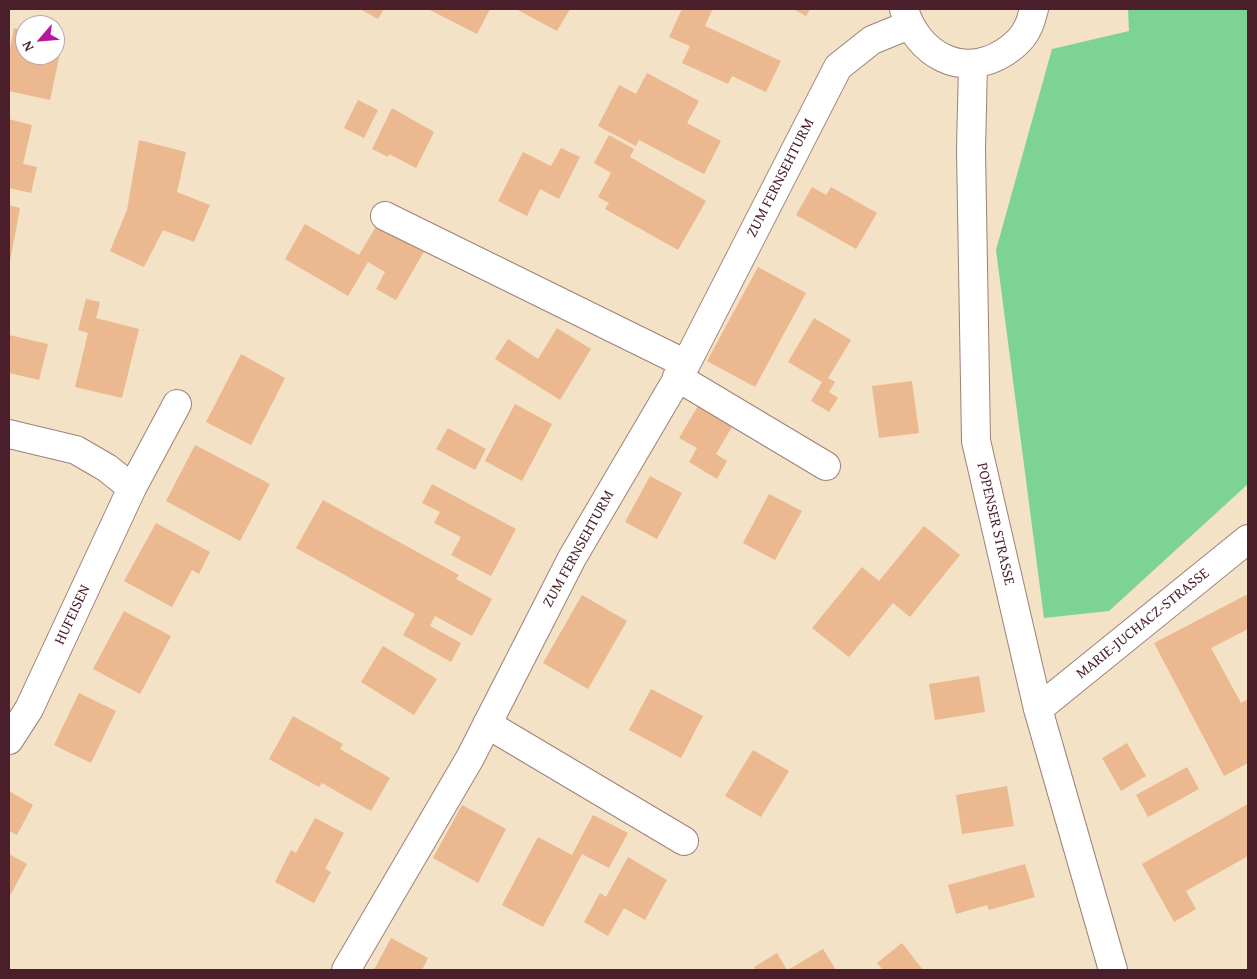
<!DOCTYPE html>
<style>
body{margin:0}
#map{position:relative;width:1257px;height:979px;overflow:hidden;background:#f3e2c6;font-family:"Gentium Book Plus",serif}
canvas{display:block}
.frame{position:absolute;inset:0;border:10px solid #4a1f2b;pointer-events:none}
.north{position:absolute;left:15px;top:15px;width:50px;height:50px;box-sizing:border-box;background:#fff;border:1px solid #b7a5aa;border-radius:50%;rotate:243deg;font-size:14px;font-weight:700;line-height:20px;text-align:center;color:#4a1f2b}
.north::after{content:'';display:block;margin:auto;width:18px;height:22px;background:#b5179e;clip-path:polygon(50% 0,100% 100%,50% 72%,0 100%)}
</style>
<div id="map">
<canvas width="1257" height="979"></canvas>
<div class="frame"></div>
<div class="north">N</div>
</div>
<script>
const ctx = document.querySelector('canvas').getContext('2d');
ctx.lineJoin = 'round';
function fillPath(path, color) {
  ctx.fillStyle = color;
  ctx.fill(path, 'evenodd');
}
function trace(path, color, width, dash) {
  ctx.strokeStyle = color;
  ctx.lineWidth = width;
  ctx.lineCap = dash ? 'butt' : 'round';
  ctx.setLineDash(dash || []);
  ctx.stroke(path);
}
function write(font, color, halo, rows, align = 'center') {
  ctx.font = font + ' "Gentium Book Plus",serif';
  ctx.lineWidth = 5;
  ctx.setLineDash([]);
  ctx.textBaseline = 'middle';
  ctx.strokeStyle = halo;
  ctx.fillStyle = color;
  for (const [text, x, y, turn = 0] of rows) {
    ctx.save();
    ctx.translate(x, y);
    ctx.rotate((+turn || 0) * Math.PI / 180);
    ctx.textAlign = isNaN(turn) ? turn : align;
    if (halo) ctx.strokeText(text, 0, 0);
    ctx.fillText(text, 0, 0);
    ctx.restore();
  }
}
fillPath(new Path2D(`
 M 1128,9 L 1248,9 L 1248,484 L 1109,611 L 1044,618 L 996,250 L 1052,49 L 1129,31 Z`), '#7dd295');
fillPath(new Path2D(`
 M 360,9 L 384,9 L 378,19 Z
 M 428,9 L 490,9 L 477,34 Z
 M 516,9 L 570,9 L 557,31 Z
 M 682,9 L 712,10 L 705,26 L 781,61 L 766,92 L 732,76 L 728,84 L 682,63 L 690,46 L 669,37 Z
 M 793,9 L 810,9 L 806,16 Z
 M 14,28 L 25,31 L 25,55 L 55,55 L 55,38 L 63,39 L 50,100 L 9,91 L 9,54 Z
 M 647,73 L 699,101 L 687,123 L 721,141 L 704,174 L 639,140 L 636,146 L 598,126 L 619,85 L 636,94 Z
 M 358,100 L 378,110 L 364,138 L 344,128 Z
 M 392,108 L 434,132 L 416,168 L 389,154 L 388,157 L 372,149 Z
 M 9,119 L 32,125 L 23,164 L 37,167 L 31,193 L 9,188 Z
 M 609,135 L 634,149 L 630,157 L 706,201 L 678,250 L 605,209 L 609,203 L 598,197 L 611,173 L 594,163 Z
 M 139,140 L 186,152 L 177,192 L 210,205 L 194,242 L 163,230 L 144,267 L 110,251 L 127,210 Z
 M 561,148 L 580,157 L 559,199 L 540,189 L 527,216 L 498,201 L 523,152 L 551,166 Z
 M 812,187 L 826,195 L 831,187 L 877,213 L 856,249 L 796,215 Z
 M 9,205 L 20,208 L 10,261 L 9,261 Z
 M 378,223 L 425,250 L 396,300 L 376,289 L 385,272 L 368,262 L 348,296 L 285,259 L 305,224 L 359,255 Z
 M 758,267 L 806,293 L 755,387 L 707,361 Z
 M 86,299 L 100,302 L 96,318 L 139,329 L 122,398 L 75,387 L 88,333 L 78,330 Z
 M 814,318 L 851,340 L 828,378 L 835,382 L 829,392 L 838,398 L 829,412 L 811,401 L 822,382 L 788,362 Z
 M 557,328 L 591,349 L 560,400 L 495,359 L 508,339 L 538,359 Z
 M 9,335 L 48,344 L 39,380 L 9,373 Z
 M 241,354 L 285,378 L 251,445 L 206,422 Z
 M 912,381 L 919,433 L 879,438 L 872,386 Z
 M 702,399 L 736,420 L 716,454 L 727,461 L 717,479 L 689,462 L 697,448 L 679,438 Z
 M 515,404 L 552,424 L 522,481 L 485,461 Z
 M 448,428 L 486,449 L 475,470 L 436,449 Z
 M 195,445 L 270,484 L 240,541 L 166,501 Z
 M 650,476 L 682,493 L 657,539 L 625,522 Z
 M 432,484 L 516,529 L 491,576 L 451,555 L 461,537 L 434,523 L 440,512 L 422,503 Z
 M 769,494 L 802,511 L 775,560 L 743,543 Z
 M 323,500 L 459,575 L 456,579 L 492,599 L 472,636 L 435,616 L 430,626 L 461,643 L 451,662 L 403,635 L 415,614 L 296,548 Z
 M 156,523 L 210,552 L 199,574 L 192,570 L 172,607 L 124,581 Z
 M 924,526 L 960,555 L 910,617 L 893,603 L 849,657 L 812,628 L 862,567 L 879,581 Z
 M 1248,594 L 1248,629 L 1211,648 L 1241,703 L 1248,699 L 1248,763 L 1224,776 L 1154,643 Z
 M 582,595 L 627,621 L 588,689 L 543,663 Z
 M 124,611 L 171,636 L 140,694 L 93,669 Z
 M 383,646 L 437,679 L 414,715 L 361,682 Z
 M 979,676 L 985,712 L 935,720 L 929,684 Z
 M 651,689 L 703,716 L 681,758 L 629,730 Z
 M 79,693 L 116,711 L 91,763 L 54,745 Z
 M 293,716 L 343,744 L 340,749 L 390,778 L 371,811 L 322,783 L 319,787 L 269,759 Z
 M 1127,743 L 1146,776 L 1121,791 L 1102,758 Z
 M 753,750 L 789,771 L 761,817 L 725,796 Z
 M 1187,767 L 1199,789 L 1148,817 L 1136,795 Z
 M 1007,786 L 1014,826 L 962,834 L 956,795 Z
 M 9,791 L 33,805 L 17,835 L 9,831 Z
 M 1248,804 L 1248,856 L 1186,891 L 1196,909 L 1174,922 L 1142,864 Z
 M 462,805 L 506,829 L 478,883 L 433,858 Z
 M 593,815 L 628,833 L 609,868 L 582,854 L 543,927 L 502,905 L 538,837 L 572,855 Z
 M 315,818 L 344,833 L 325,869 L 331,872 L 314,903 L 275,882 L 291,850 L 296,853 Z
 M 9,854 L 27,864 L 11,894 L 9,893 Z
 M 628,857 L 667,880 L 645,920 L 624,908 L 608,936 L 584,922 L 600,893 L 606,897 Z
 M 1025,864 L 1035,897 L 989,910 L 987,905 L 956,914 L 948,885 Z
 M 391,938 L 428,958 L 422,970 L 374,970 Z
 M 902,943 L 923,970 L 883,970 L 877,963 Z
 M 823,949 L 836,970 L 788,970 Z
 M 777,953 L 787,970 L 756,970 L 754,967 Z`), '#ebb890');
const minor = new Path2D(`
 M 904,9 C 917,54 962,80 1005,52 C 1014,46 1024,37 1028,27 C 1031,22 1032,15 1034,9
 M 973,64 L 971,150 L 976,441 L 1038,709 L 1113,970
 M 385,216 L 686,364
 M 677,377 L 826,466
 M 9,434 L 76,450 L 107,468 L 132,488 L 29,709 L 9,740
 M 132,488 L 177,404
 M 1038,709 L 1248,539
 M 487,724 L 684,841
 M 346,970 L 470,758 L 572,558 L 686,364 L 838,67 L 872,40 L 909,25`);
trace(minor, '#9e8078', 30);
trace(minor, '#fff', 28);
write('15px', '#4a1f2b', '#fff', [
 ["ZUM FERNSEHTURM",781,178,-63],
 ["POPENSER STRASSE",995,524,77],
 ["ZUM FERNSEHTURM",579,549,-61],
 ["HUFEISEN",73,615,-65],
 ["MARIE-JUCHACZ-STRASSE",1143,624,-39]
]);
</script>
